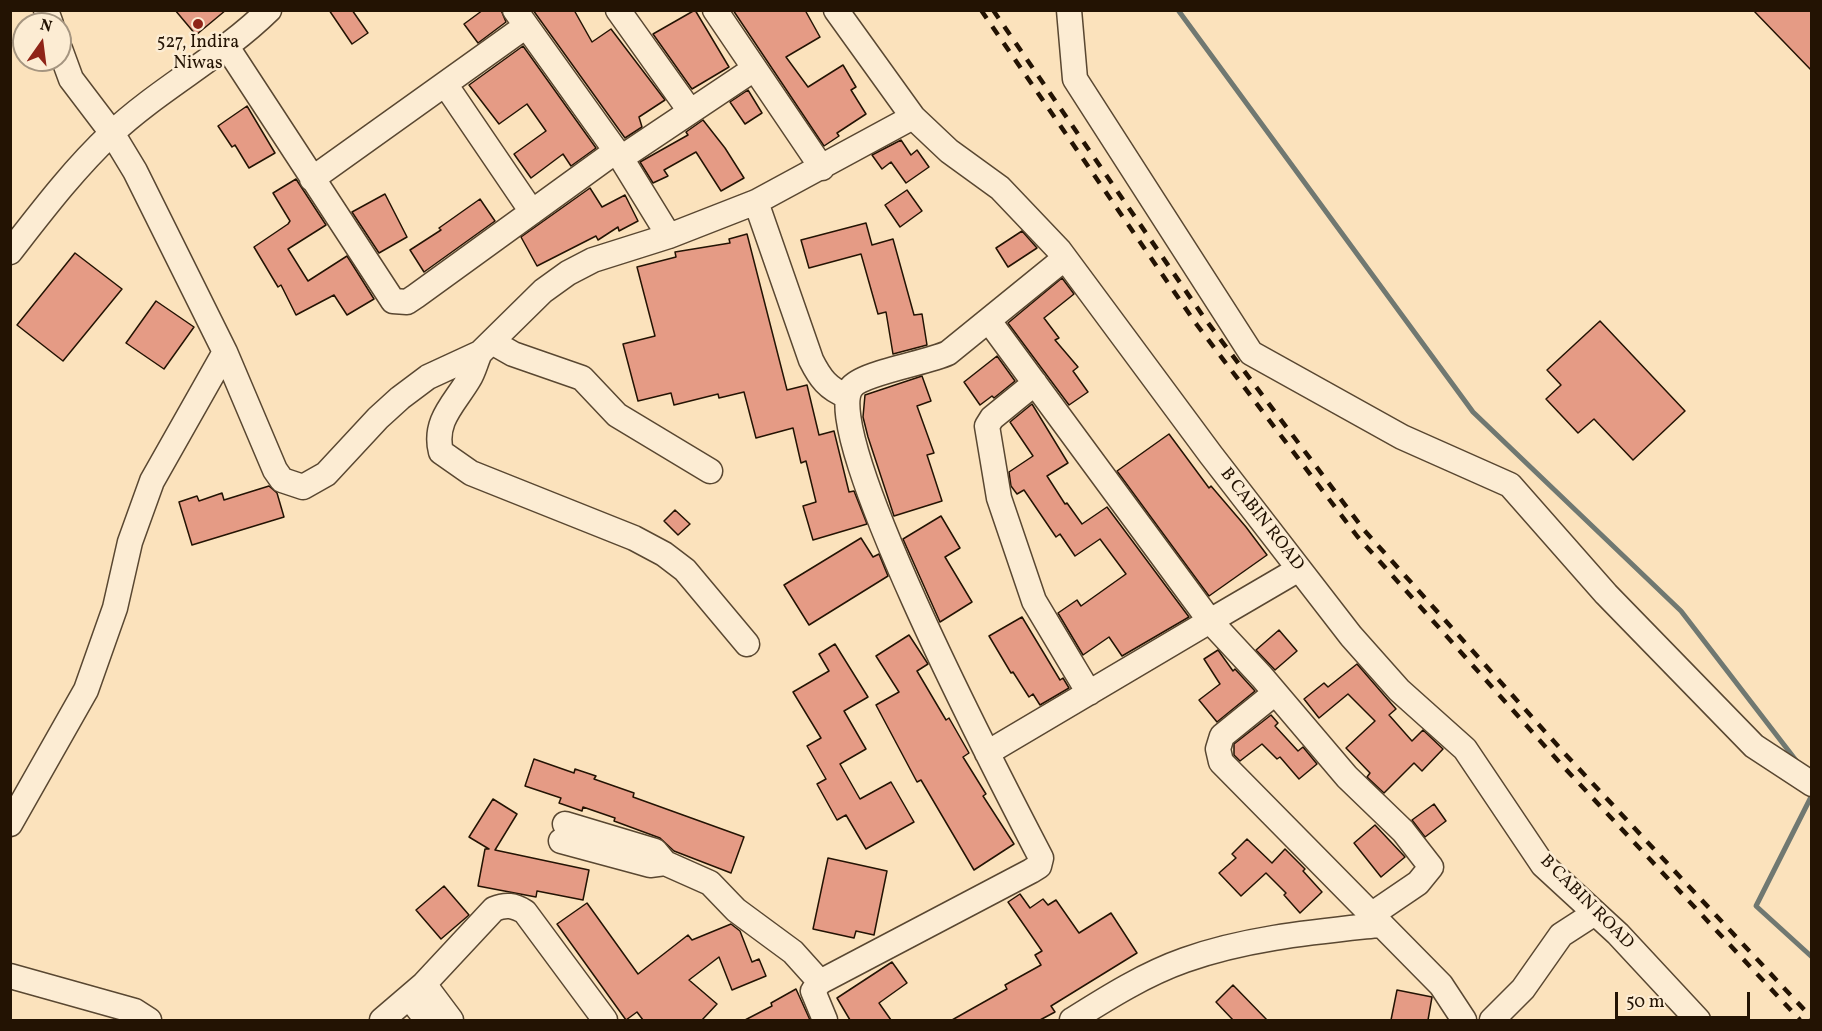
<!DOCTYPE html>
<style>
body{margin:0}
#map{position:relative;width:1822px;height:1031px;overflow:hidden;background:#fbe2bc;font-family:Vollkorn,serif}
canvas{display:block}
.frame{position:absolute;inset:0;border:12px solid #231303;pointer-events:none}
.north{position:absolute;left:12px;top:12px;width:60px;height:60px;box-sizing:border-box;background:#fcecd3;border:2px solid #a59580;border-radius:50%;rotate:14deg;font-size:16px;font-weight:700;line-height:24px;text-align:center;color:#231303}
.north::after{content:'';display:block;margin:auto;width:21px;height:27px;background:#8f2418;clip-path:polygon(50% 0,100% 100%,50% 72%,0 100%)}
.scale{position:absolute;left:1615px;top:992px;width:135px;height:27px;box-sizing:border-box;border:3px solid #231303;border-top:0;padding-left:8px;font-size:18px;line-height:21px;white-space:nowrap;color:#231303;-webkit-text-stroke:4px #fcecd3;paint-order:stroke}
</style>
<div id="map">
<canvas width="1822" height="1031"></canvas>
<div class="frame"></div>
<div class="north">N</div>
<div class="scale">50 m</div>
</div>
<script>
const ctx = document.querySelector('canvas').getContext('2d');
ctx.lineJoin = 'round';
function trace(path, color, width, dash) {
  ctx.strokeStyle = color;
  ctx.lineWidth = width;
  ctx.lineCap = dash ? 'butt' : 'round';
  ctx.setLineDash(dash || []);
  ctx.stroke(path);
}
function fillPath(path, color) {
  ctx.fillStyle = color;
  ctx.fill(path, 'evenodd');
}
function write(font, color, halo, rows, align = 'center') {
  ctx.font = font + ' Vollkorn,serif';
  ctx.lineWidth = 5;
  ctx.setLineDash([]);
  ctx.textBaseline = 'middle';
  ctx.strokeStyle = halo;
  ctx.fillStyle = color;
  for (const [text, x, y, turn = 0] of rows) {
    ctx.save();
    ctx.translate(x, y);
    ctx.rotate((+turn || 0) * Math.PI / 180);
    ctx.textAlign = isNaN(turn) ? turn : align;
    if (halo) ctx.strokeText(text, 0, 0);
    ctx.fillText(text, 0, 0);
    ctx.restore();
  }
}
trace(new Path2D(`
 M 1178,10 L 1473,412 L 1681,611 L 1798,763
 M 1812,795 L 1756,906 L 1812,957`), '#707871', 5);
const building = new Path2D(`
 M 175,10 L 226,10 L 196,35 Z
 M 329,10 L 352,10 L 368,33 L 352,44 Z
 M 483,10 L 501,10 L 506,22 L 478,43 L 464,24 Z
 M 533,10 L 574,10 L 592,42 L 611,29 L 665,100 L 639,117 L 642,127 L 625,138 Z
 M 695,10 L 729,67 L 692,89 L 653,34 Z
 M 733,10 L 805,10 L 820,37 L 786,57 L 808,87 L 843,65 L 856,87 L 851,90 L 866,114 L 837,133 L 839,136 L 824,146 Z
 M 1753,10 L 1812,10 L 1812,71 Z
 M 523,46 L 596,148 L 571,166 L 563,154 L 531,178 L 514,154 L 546,131 L 527,104 L 499,124 L 469,85 Z
 M 748,90 L 762,113 L 745,124 L 730,102 Z
 M 247,106 L 275,153 L 249,168 L 235,145 L 232,147 L 218,126 Z
 M 703,120 L 725,148 L 744,178 L 721,191 L 696,152 L 664,170 L 668,176 L 653,183 L 640,162 L 688,135 L 686,132 Z
 M 901,140 L 911,155 L 917,150 L 929,167 L 906,183 L 891,162 L 882,169 L 872,155 Z
 M 296,179 L 326,225 L 288,249 L 308,281 L 347,256 L 374,299 L 347,315 L 334,295 L 296,315 L 281,285 L 278,287 L 254,247 L 288,224 L 290,221 L 273,193 Z
 M 590,188 L 602,207 L 625,195 L 638,221 L 619,231 L 618,227 L 598,240 L 596,236 L 537,266 L 521,237 Z
 M 907,190 L 922,211 L 900,227 L 885,205 Z
 M 385,194 L 407,237 L 379,253 L 352,212 Z
 M 480,199 L 495,221 L 424,272 L 410,250 L 441,230 L 439,228 Z
 M 866,223 L 872,245 L 893,239 L 914,315 L 922,314 L 927,345 L 893,354 L 886,312 L 878,314 L 861,254 L 809,268 L 801,240 Z
 M 1022,231 L 1037,248 L 1008,267 L 996,248 Z
 M 747,234 L 787,390 L 807,385 L 819,435 L 834,431 L 849,492 L 854,491 L 867,524 L 813,540 L 803,506 L 816,502 L 806,461 L 801,463 L 793,428 L 756,438 L 744,392 L 719,398 L 718,394 L 674,405 L 671,393 L 638,401 L 623,344 L 655,336 L 637,267 L 676,257 L 675,252 L 730,243 L 729,239 Z
 M 75,253 L 122,289 L 63,361 L 17,325 Z
 M 1062,278 L 1074,294 L 1044,318 L 1059,338 L 1055,340 L 1078,367 L 1073,371 L 1088,392 L 1069,405 L 1008,323 Z
 M 156,301 L 194,327 L 164,369 L 126,343 Z
 M 1600,321 L 1685,411 L 1633,460 L 1594,419 L 1578,433 L 1546,399 L 1561,385 L 1547,370 Z
 M 997,356 L 1015,381 L 994,398 L 992,396 L 980,405 L 964,382 Z
 M 922,376 L 931,401 L 917,406 L 934,453 L 927,455 L 942,501 L 894,516 L 868,437 L 863,417 L 865,395 Z
 M 1032,404 L 1068,463 L 1047,476 L 1065,504 L 1067,503 L 1082,524 L 1107,507 L 1189,617 L 1122,656 L 1109,637 L 1083,655 L 1058,613 L 1077,600 L 1081,606 L 1126,574 L 1100,539 L 1075,556 L 1060,534 L 1056,537 L 1024,490 L 1017,494 L 1011,486 L 1009,472 L 1033,456 L 1010,422 Z
 M 1169,434 L 1209,488 L 1211,486 L 1246,527 L 1267,555 L 1209,596 L 1117,471 Z
 M 269,486 L 277,493 L 284,517 L 192,545 L 179,502 L 197,496 L 199,501 L 222,493 L 224,500 Z
 M 675,510 L 690,524 L 678,535 L 664,521 Z
 M 941,516 L 960,548 L 945,557 L 972,602 L 940,622 L 903,539 Z
 M 861,538 L 873,557 L 879,554 L 888,576 L 809,625 L 784,585 Z
 M 1022,617 L 1060,680 L 1063,678 L 1069,688 L 1040,705 L 1033,694 L 1029,697 L 1013,672 L 1011,673 L 989,636 Z
 M 1279,630 L 1297,651 L 1275,670 L 1256,650 Z
 M 909,635 L 928,664 L 917,671 L 946,720 L 949,718 L 969,753 L 963,757 L 986,794 L 983,796 L 1014,844 L 974,870 L 921,780 L 917,782 L 876,705 L 899,692 L 876,656 Z
 M 835,644 L 868,697 L 844,711 L 866,749 L 840,764 L 860,799 L 891,782 L 914,822 L 866,849 L 846,815 L 837,820 L 817,784 L 826,779 L 807,746 L 821,738 L 793,692 L 829,671 L 819,654 Z
 M 1218,650 L 1233,671 L 1235,669 L 1255,691 L 1217,722 L 1199,700 L 1220,684 L 1204,659 Z
 M 1357,664 L 1396,709 L 1389,715 L 1412,741 L 1423,730 L 1443,749 L 1422,771 L 1414,763 L 1384,793 L 1367,777 L 1370,773 L 1346,748 L 1375,721 L 1348,694 L 1319,718 L 1304,699 L 1324,683 L 1328,687 Z
 M 1271,715 L 1278,723 L 1275,726 L 1298,751 L 1303,747 L 1317,764 L 1299,779 L 1280,757 L 1277,759 L 1262,744 L 1240,761 L 1234,755 L 1234,744 Z
 M 534,759 L 574,773 L 575,769 L 596,776 L 594,779 L 634,793 L 633,797 L 744,837 L 731,873 L 674,851 L 660,838 L 614,821 L 615,818 L 583,807 L 582,811 L 559,803 L 561,798 L 525,786 Z
 M 493,799 L 517,814 L 495,850 L 589,870 L 583,900 L 537,891 L 536,897 L 478,886 L 485,849 L 489,849 L 469,837 Z
 M 1434,804 L 1446,821 L 1425,837 L 1412,820 Z
 M 1375,825 L 1405,857 L 1381,877 L 1354,843 Z
 M 1247,839 L 1272,863 L 1285,849 L 1305,869 L 1303,871 L 1322,892 L 1300,913 L 1284,895 L 1286,893 L 1266,873 L 1241,896 L 1219,873 L 1236,858 L 1232,854 Z
 M 828,858 L 887,871 L 874,935 L 856,931 L 854,938 L 813,929 Z
 M 444,886 L 469,915 L 441,939 L 416,910 Z
 M 1020,894 L 1030,908 L 1043,899 L 1048,905 L 1056,900 L 1079,933 L 1111,913 L 1137,953 L 1051,1006 L 1055,1012 L 1040,1020 L 952,1020 L 1007,989 L 1005,985 L 1041,965 L 1035,955 L 1042,951 L 1008,902 Z
 M 587,903 L 638,974 L 688,935 L 692,940 L 731,924 L 740,931 L 752,962 L 759,959 L 766,976 L 732,990 L 719,957 L 689,980 L 717,1004 L 702,1020 L 643,1020 L 637,1012 L 626,1020 L 557,924 Z
 M 892,962 L 907,983 L 879,1003 L 891,1020 L 850,1020 L 837,998 Z
 M 1233,985 L 1267,1020 L 1233,1020 L 1216,1002 Z
 M 796,989 L 810,1020 L 745,1020 L 772,1006 L 771,1003 Z
 M 1397,990 L 1432,997 L 1428,1020 L 1391,1020 Z`);
fillPath(building, '#e59b85');
trace(building, '#231303', 1.5);
const minor = new Path2D(`
 M 46,10 L 51,24
 M 515,10 L 621,158 L 669,236
 M 618,10 L 690,111
 M 715,10 L 822,168
 M 836,10 L 913,117 L 949,151 L 1000,188 L 1059,250 L 1211,455 L 1351,636 L 1399,690 L 1465,749 L 1543,865 L 1618,934 L 1698,1020
 M 1069,10 L 1075,79 L 1251,353 L 1402,437 L 1510,485 L 1606,594 L 1754,746 L 1812,784
 M 227,47 L 393,301 L 407,302 L 416,296 L 616,151
 M 445,84 L 532,212
 M 621,158 L 754,69
 M 312,179 L 526,26
 M 756,202 L 811,360 C 820,378 828,389 847,396
 M 10,252 C 42,211 73,170 111,134 C 160,88 221,57 269,10
 M 492,342 L 513,354 L 582,378 L 617,415 L 710,471
 M 225,352 L 275,470 L 282,480 L 303,487 L 326,474 L 378,418 L 400,398 L 428,377 L 480,353 L 543,291 L 568,273 L 593,260 L 669,236 L 756,202 L 913,117
 M 480,353 C 476,361 474,371 469,379 C 455,403 433,421 441,452 L 471,473 L 634,538 L 664,554 L 685,570 L 747,644
 M 1035,383 L 992,418 L 987,426 L 999,498 L 1034,601 L 1089,693
 M 1299,569 L 1210,621 L 1262,677 L 1347,777 L 1403,831 L 1431,867 L 1418,883 L 1371,915
 M 1275,693 L 1222,736 L 1218,749 L 1221,762 L 1441,985 L 1464,1020
 M 987,753 L 1210,621 L 989,321
 M 10,824 L 86,690 L 115,608 L 130,542 L 152,481 L 225,352 L 135,171 L 112,133 L 71,79 L 60,49
 M 561,841 L 650,865 L 665,863 L 655,851 L 565,824
 M 665,863 L 710,883 L 736,910 L 793,952 L 820,982
 M 10,976 L 135,1011 L 149,1020
 M 424,984 L 451,1020
 M 409,997 L 427,1020
 M 382,1020 L 424,984 L 494,909 C 506,904 514,905 525,912 L 605,1020
 M 825,1020 L 813,991 L 820,982 L 1031,871 L 1039,866 L 1041,858 C 1009,796 819,436 851,388 C 861,373 927,363 948,353 L 1065,258
 M 1072,1020 C 1107,998 1145,974 1185,960 C 1247,938 1314,932 1379,925
 M 1492,1020 L 1523,989 L 1561,935 L 1595,913`);
trace(minor, '#594731', 27);
trace(minor, '#fcecd3', 24);
trace(new Path2D(`
 M 981,10 L 1197,325 L 1357,536 L 1560,763 L 1800,1020
 M 993,10 L 1205,319 L 1364,530 L 1567,756 L 1812,1018`), '#231303', 4.5, [10, 10]);
for (const [x, y, r, color] of [
 [198,24,6,"#8f2418"]
]) {
  const dot = new Path2D();
  dot.arc(x, y, r, 0, 2 * Math.PI);
  ctx.fillStyle = color;
  ctx.fill(dot);
  trace(dot, '#fcecd3', 2);
}
write('18px', '#231303', '#fcecd3', [
 ["527, Indira",198,44],
 ["Niwas",198,65]
]);
write('18px', '#231303', '#fcecd3', [
 ["B CABIN ROAD",1261,520,52],
 ["B CABIN ROAD",1586,903,45]
]);
</script>
